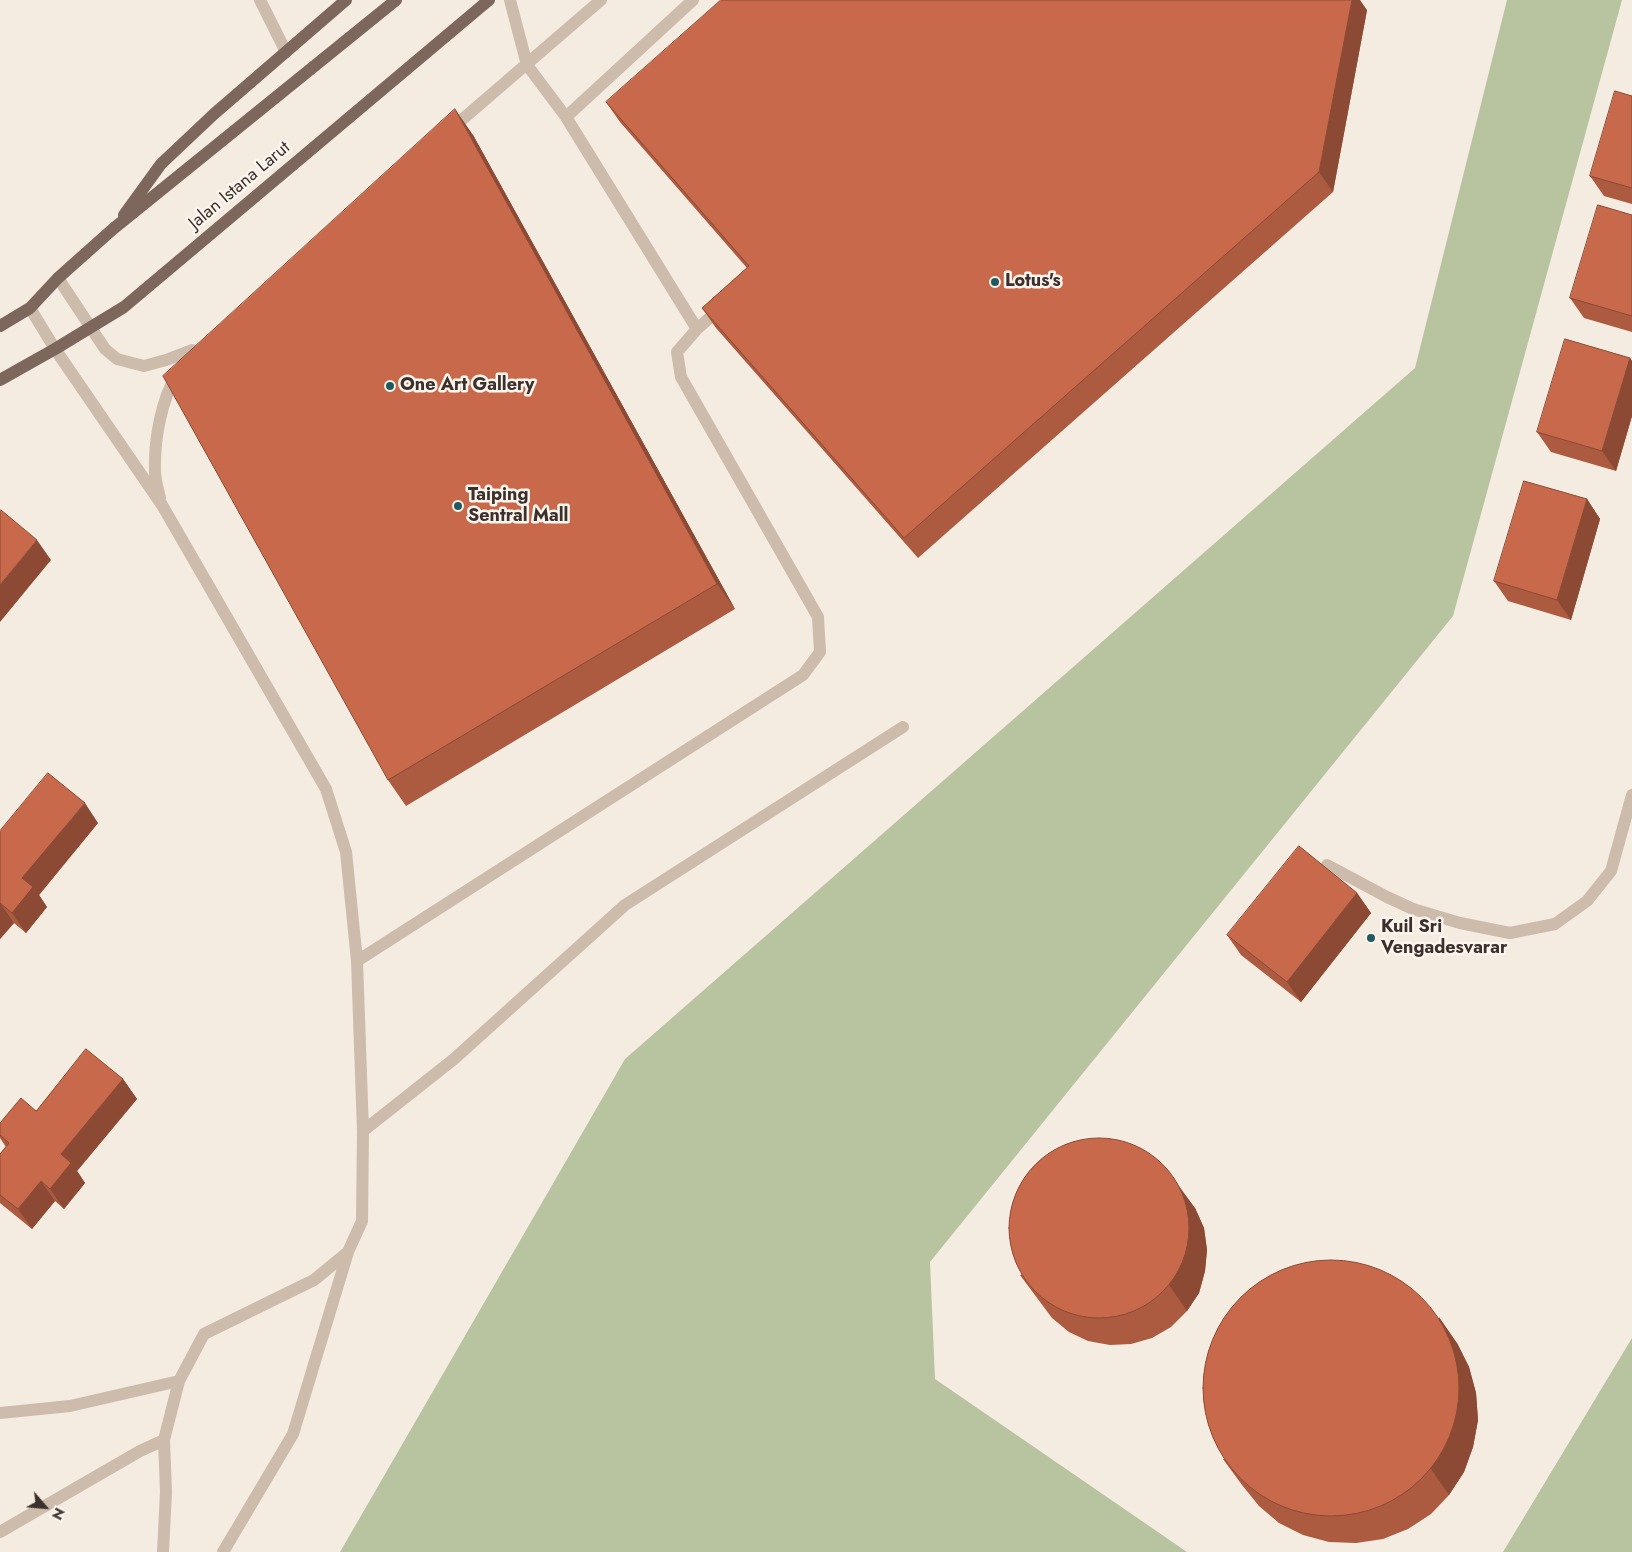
<!DOCTYPE html>
<style>
body{margin:0}
#map{position:relative;width:1632px;height:1552px;overflow:hidden;background:#f4ebe1;font-family:Jost,sans-serif}
canvas{display:block}
.north{position:absolute;left:20px;top:1482px;width:50px;height:50px;-webkit-text-stroke:4px #fbf5ee;paint-order:stroke;rotate:117deg;font-size:14px;font-weight:700;line-height:20px;text-align:center;color:#3b302b}
.north::after{content:'';display:block;margin:auto;width:18px;height:22px;background:#3b302b;clip-path:polygon(50% 0,100% 100%,50% 72%,0 100%)}
</style>
<div id="map">
<canvas width="1632" height="1552"></canvas>
<div class="north">N</div>
</div>
<script>
const ctx = document.querySelector('canvas').getContext('2d');
ctx.lineJoin = 'round';
function fillPath(path, color) {
  ctx.fillStyle = color;
  ctx.fill(path, 'evenodd');
}
function trace(path, color, width, dash) {
  ctx.strokeStyle = color;
  ctx.lineWidth = width;
  ctx.lineCap = dash ? 'butt' : 'round';
  ctx.setLineDash(dash || []);
  ctx.stroke(path);
}
function write(font, color, halo, rows, align = 'center') {
  ctx.font = font + ' Jost,sans-serif';
  ctx.lineWidth = 5;
  ctx.setLineDash([]);
  ctx.textBaseline = 'middle';
  ctx.strokeStyle = halo;
  ctx.fillStyle = color;
  for (const [text, x, y, turn = 0] of rows) {
    ctx.save();
    ctx.translate(x, y);
    ctx.rotate((+turn || 0) * Math.PI / 180);
    ctx.textAlign = isNaN(turn) ? turn : align;
    if (halo) ctx.strokeText(text, 0, 0);
    ctx.fillText(text, 0, 0);
    ctx.restore();
  }
}
fillPath(new Path2D(`
 M 1507,0 L 1622,0 L 1453,616 L 930,1262 L 935,1379 L 1187,1552 L 340,1552 L 625,1059 L 1415,368 Z
 M 1632,1338 L 1632,1552 L 1503,1552 Z`), '#b8c4a0');
trace(new Path2D(`
 M 260,0 L 286,52
 M 566,117 L 693,0
 M 450,130 L 601,0
 M 58,278 L 105,349 L 117,359 L 144,366 L 166,360 L 192,350
 M 697,329 L 722,307
 M 160,498 C 158,489 155,480 155,471 C 154,441 161,400 177,374
 M 1327,865 L 1387,897 L 1413,909 L 1460,923 L 1510,933 L 1555,924 L 1587,901 L 1611,871 L 1632,795
 M 357,961 L 803,675 L 820,652 L 818,617 L 681,377 L 677,352 L 697,329 L 566,117 L 527,65 L 510,0
 M 363,1131 L 454,1059 L 625,905 L 903,727
 M 0,1413 L 70,1406 L 179,1381
 M 0,1532 L 140,1451 L 164,1440 L 179,1381 L 204,1334 L 314,1280 L 348,1252 L 362,1221 L 363,1131 L 357,961 L 346,852 L 326,789 L 162,505 L 55,349 L 30,308
 M 163,1552 L 166,1492 L 164,1440
 M 223,1552 L 293,1434 L 348,1252`), '#cdbbac', 12);
trace(new Path2D(`
 M 124,215 L 161,164 L 214,114 L 346,0
 M 0,326 L 30,308 L 58,278 L 113,229 L 396,0
 M 0,380 L 55,349 L 124,307 L 489,0`), '#7d675c', 12);
fillPath(new Path2D(`
 M 1367,10 L 1333,192 L 918,558 L 716,328 L 702,308 L 747,268 L 620,122 L 606,102 Z
 M 1632,96 L 1632,204 L 1604,196 L 1590,176 Z
 M 473,135 L 735,609 L 406,806 L 388,780 Z
 M 1632,215 L 1632,332 L 1584,318 L 1570,298 Z
 M 1630,358 L 1632,361 L 1632,416 L 1616,471 L 1551,452 L 1537,432 Z
 M 1587,499 L 1600,519 L 1571,620 L 1508,601 L 1494,581 Z
 M 98,823 L 39,895 L 47,907 L 26,933 L 14,923 L 0,939 L 0,831 Z
 M 1357,893 L 1371,913 L 1301,1002 L 1241,955 L 1227,935 Z
 M 123,1079 L 137,1099 L 77,1171 L 85,1183 L 64,1209 L 55,1201 L 32,1229 L 0,1203 L 0,1154 L 6,1147 L 0,1138 L 0,1123 Z
 M 1195,1208 L 1204,1228 L 1207,1250 L 1205,1271 L 1199,1293 L 1187,1311 L 1171,1327 L 1152,1338 L 1131,1344 L 1110,1345 L 1088,1341 L 1069,1332 L 1052,1318 L 1020,1275 Z
 M 1457,1343 L 1469,1367 L 1476,1393 L 1478,1420 L 1473,1447 L 1464,1472 L 1449,1495 L 1431,1514 L 1408,1529 L 1383,1539 L 1356,1543 L 1329,1542 L 1303,1535 L 1279,1523 L 1259,1506 L 1242,1485 L 1223,1459 Z`), '#ac5a40');
fillPath(new Path2D(`
 M 1352,0 L 1360,0 L 1367,10 L 1333,192 L 1319,172 Z
 M 455,109 L 473,135 L 735,609 L 717,584 Z
 M 1630,358 L 1632,361 L 1632,416 L 1616,471 L 1602,451 Z
 M 1587,499 L 1600,519 L 1571,620 L 1557,600 Z
 M 37,540 L 51,560 L 0,622 L 0,585 Z
 M 85,803 L 98,823 L 39,895 L 47,907 L 26,933 L 12,913 L 22,878 Z
 M 1357,893 L 1371,913 L 1301,1002 L 1287,982 Z
 M 0,903 L 14,923 L 0,939 Z
 M 123,1079 L 137,1099 L 77,1171 L 85,1183 L 64,1209 L 50,1189 L 61,1154 Z
 M 41,1181 L 55,1201 L 32,1229 L 18,1209 Z
 M 1176,1182 L 1195,1208 L 1204,1228 L 1207,1250 L 1205,1271 L 1199,1293 L 1187,1311 L 1169,1285 Z
 M 1439,1317 L 1457,1343 L 1469,1367 L 1476,1393 L 1478,1420 L 1473,1447 L 1464,1472 L 1449,1495 L 1431,1469 Z`), '#8c4a34');
const building = new Path2D(`
 M 721,0 L 1352,0 L 1319,172 L 904,538 L 702,308 L 749,266 L 606,102 Z
 M 1615,91 L 1632,96 L 1632,188 L 1590,176 Z
 M 455,109 L 717,584 L 388,780 L 163,376 Z
 M 1598,205 L 1632,215 L 1632,316 L 1570,298 Z
 M 1565,339 L 1630,358 L 1602,451 L 1537,432 Z
 M 1524,481 L 1587,499 L 1557,600 L 1494,581 Z
 M 1,510 L 37,540 L 0,585 L 0,511 Z
 M 48,773 L 85,803 L 22,878 L 33,887 L 12,913 L 0,903 L 0,831 Z
 M 1299,846 L 1357,893 L 1287,982 L 1227,935 Z
 M 86,1049 L 123,1079 L 61,1154 L 71,1163 L 50,1189 L 41,1181 L 18,1209 L 0,1195 L 0,1154 L 9,1143 L 0,1135 L 0,1123 L 21,1098 L 36,1111 Z
 M1009 1228a90 90 0 1 1 180 0a90 90 0 1 1-180 0Z
 M1203 1388a128 128 0 1 1 256 0a128 128 0 1 1-256 0Z`);
fillPath(building, '#c8694b');
trace(building, '#8c4a34', 1);
for (const [x, y, r, color] of [
 [995,282,5,"#1f5a5e"],
 [390,386,5,"#1f5a5e"],
 [458,506,5,"#1f5a5e"],
 [1371,938,5,"#1f5a5e"]
]) {
  const dot = new Path2D();
  dot.arc(x, y, r, 0, 2 * Math.PI);
  ctx.fillStyle = color;
  ctx.fill(dot);
  trace(dot, '#fbf5ee', 2);
}
write('18px', '#3b302b', '#fbf5ee', [
 ["Jalan Istana Larut",240,186,-40]
]);
write('bold 18px', '#3b302b', '#fbf5ee', [
 ["Lotus's",1005,282],
 ["One Art Gallery",400,386],
 ["Taiping",468,496],
 ["Sentral Mall",468,517],
 ["Kuil Sri",1381,928],
 ["Vengadesvarar",1381,949]
], 'left');
</script>
